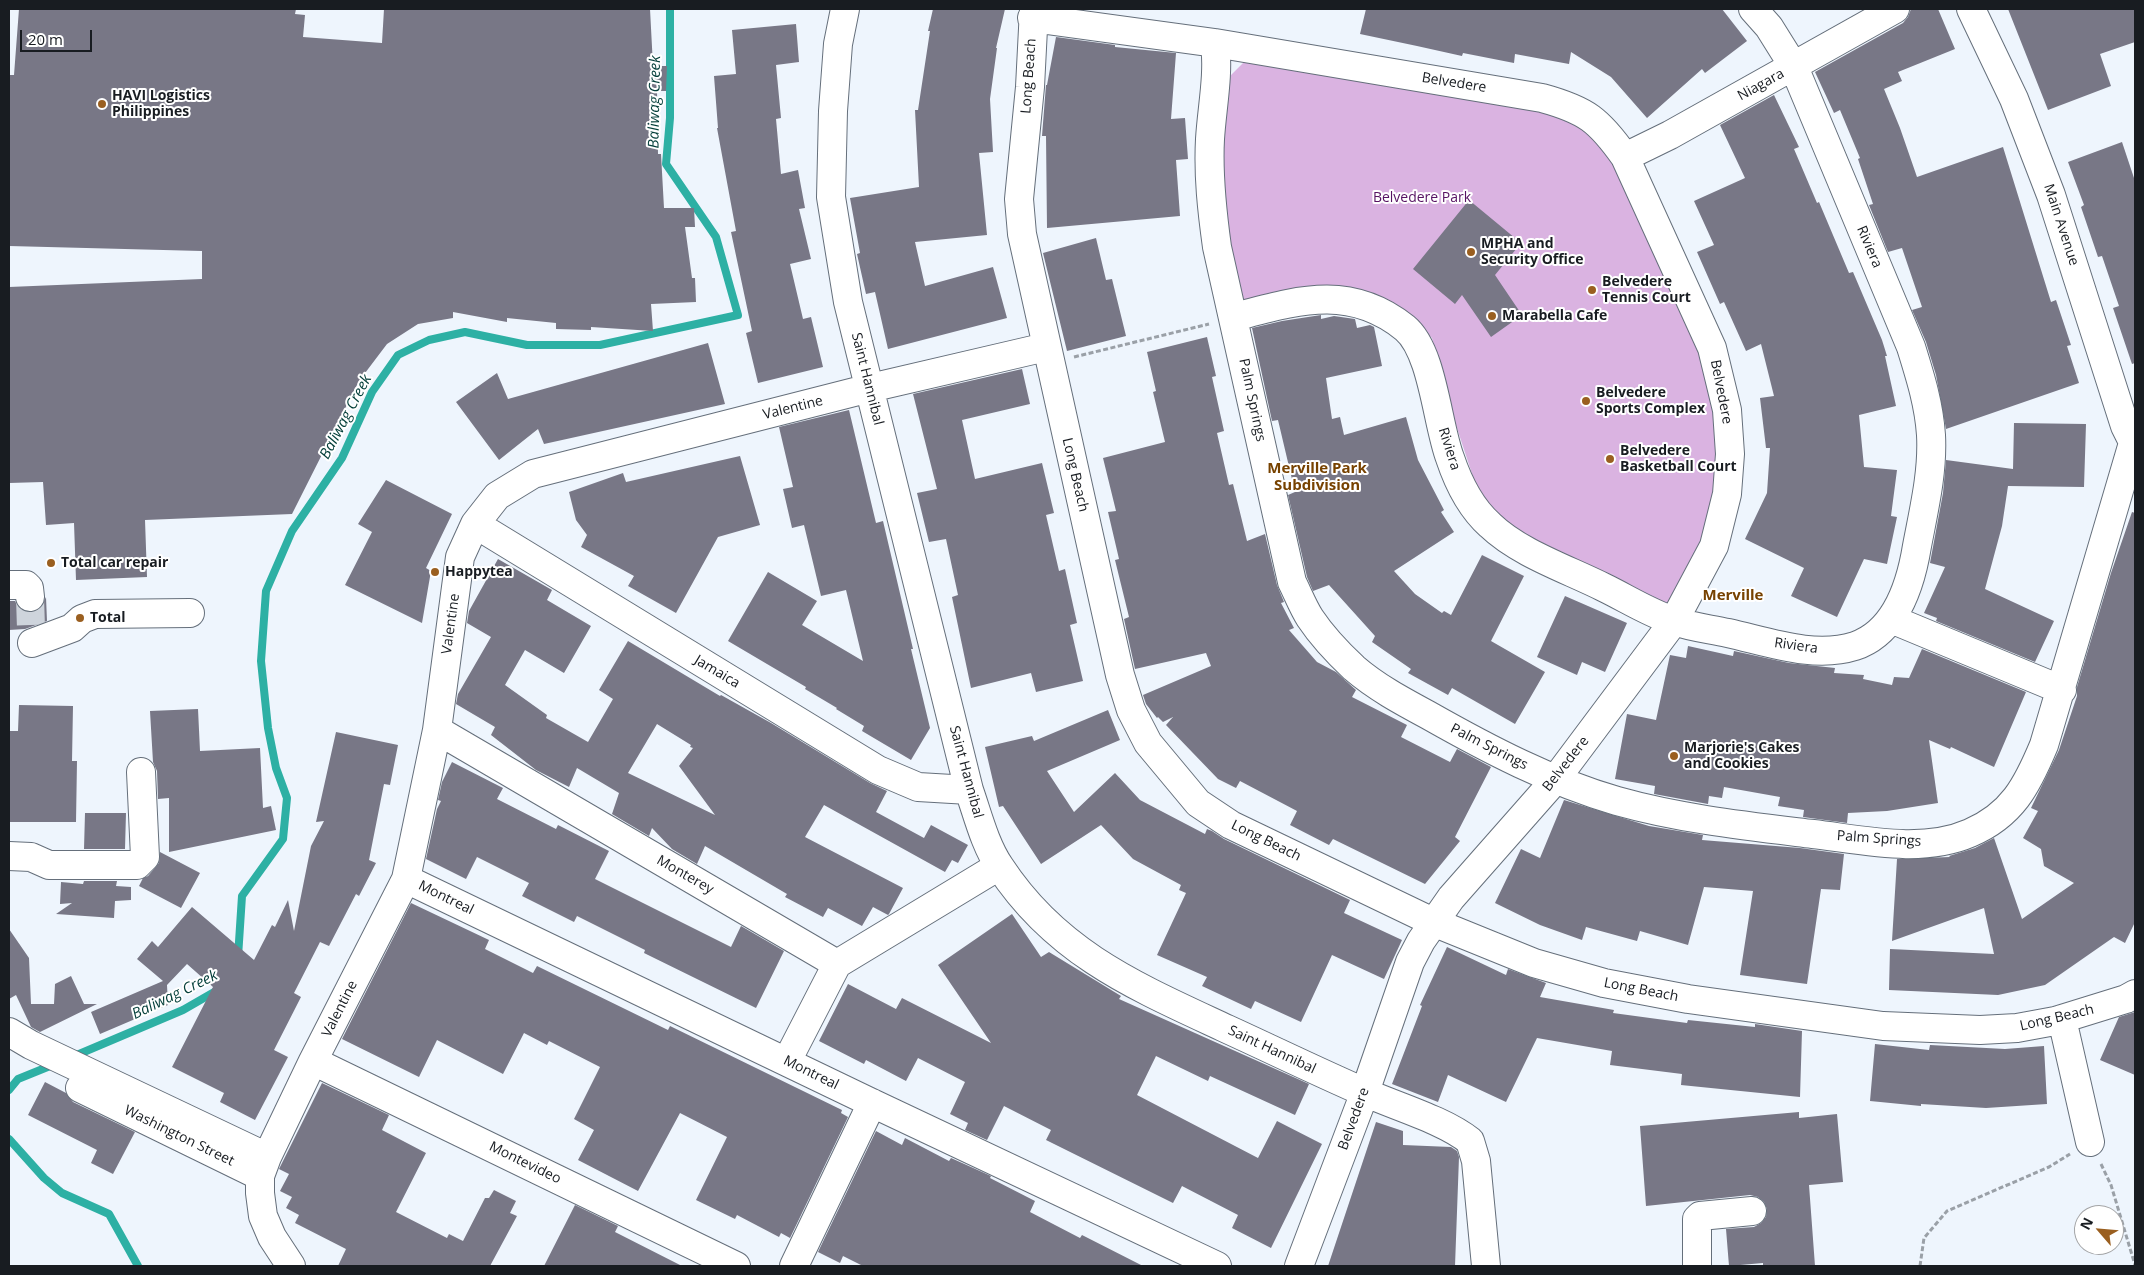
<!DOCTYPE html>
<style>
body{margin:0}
#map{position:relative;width:2144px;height:1275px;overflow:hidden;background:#eef5fd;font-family:"Open Sans",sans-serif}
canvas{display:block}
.frame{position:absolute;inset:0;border:10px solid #181c21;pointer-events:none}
.north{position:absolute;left:2074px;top:1205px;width:50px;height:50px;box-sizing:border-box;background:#fff;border:1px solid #a3a4a6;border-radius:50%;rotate:297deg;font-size:14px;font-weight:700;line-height:20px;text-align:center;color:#181c21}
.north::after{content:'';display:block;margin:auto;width:18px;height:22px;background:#9a5f20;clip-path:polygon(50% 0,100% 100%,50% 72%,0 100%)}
.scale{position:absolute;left:20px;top:30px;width:72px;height:22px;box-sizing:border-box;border:2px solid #181c21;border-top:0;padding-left:6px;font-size:15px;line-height:18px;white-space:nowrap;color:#181c21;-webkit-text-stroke:4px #fff;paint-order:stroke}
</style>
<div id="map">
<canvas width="2144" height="1275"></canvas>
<div class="frame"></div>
<div class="north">N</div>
<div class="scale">20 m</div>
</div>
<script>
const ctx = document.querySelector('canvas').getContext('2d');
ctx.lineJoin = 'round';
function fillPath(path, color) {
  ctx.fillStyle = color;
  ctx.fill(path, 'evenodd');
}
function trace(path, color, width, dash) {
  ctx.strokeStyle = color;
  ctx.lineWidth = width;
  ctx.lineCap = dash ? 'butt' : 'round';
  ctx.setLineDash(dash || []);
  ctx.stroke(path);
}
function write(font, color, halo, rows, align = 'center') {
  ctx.font = font + ' "Open Sans",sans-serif';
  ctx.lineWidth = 4;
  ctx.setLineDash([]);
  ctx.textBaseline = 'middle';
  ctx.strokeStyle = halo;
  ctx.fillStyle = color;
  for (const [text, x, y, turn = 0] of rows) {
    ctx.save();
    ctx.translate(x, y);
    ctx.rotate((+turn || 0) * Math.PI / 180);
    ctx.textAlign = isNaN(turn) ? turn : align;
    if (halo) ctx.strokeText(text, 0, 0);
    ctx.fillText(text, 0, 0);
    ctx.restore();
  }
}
fillPath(new Path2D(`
 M 1245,61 L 1540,106 L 1601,140 L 1624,172 L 1715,384 L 1720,505 L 1671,608 L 1503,525 L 1476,486 L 1454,419 L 1432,338 L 1408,316 L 1380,297 L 1338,286 L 1303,288 L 1243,300 L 1212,213 L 1223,117 L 1230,76 Z`), '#dab3e1');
trace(new Path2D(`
 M 238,957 L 242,896 L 283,839 L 287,798 L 276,768 L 268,728 L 261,661 L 266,591 L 292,531 L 342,458 L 372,392 L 398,355 L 429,340 L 465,332 L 527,345 L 600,345 L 738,315 L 716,237 L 666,164 L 670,118 L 670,9
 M 72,1057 L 183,1010 L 216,991
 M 9,1090 L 18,1079 L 55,1064
 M 9,1139 L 44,1178 L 62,1193 L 109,1214 L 138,1266`), '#2db0a4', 8);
fillPath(new Path2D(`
 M 19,9 L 296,9 L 295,14 L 305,15 L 303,37 L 382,43 L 384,9 L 650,9 L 653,66 L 667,66 L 666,91 L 657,91 L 658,154 L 661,154 L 664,208 L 694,208 L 695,227 L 685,227 L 692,278 L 695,278 L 696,302 L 651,304 L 653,331 L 591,327 L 591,330 L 556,329 L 556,323 L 507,318 L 507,322 L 453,312 L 453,318 L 418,324 L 387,344 L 359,381 L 292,514 L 145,520 L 147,577 L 76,580 L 74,523 L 46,525 L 43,482 L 9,483 L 9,287 L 202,279 L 202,251 L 9,246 L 9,75 L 14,75 Z
 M 933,9 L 1005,9 L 996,48 L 997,48 L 990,99 L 993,152 L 979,153 L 987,235 L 915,242 L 925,286 L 993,267 L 1007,318 L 888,349 L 875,292 L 866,294 L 857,254 L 860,253 L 850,198 L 919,187 L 915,110 L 918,110 L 930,31 L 928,31 Z
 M 1366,9 L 1722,9 L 1747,41 L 1705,73 L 1702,69 L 1647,118 L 1611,77 L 1571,52 L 1569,64 L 1515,54 L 1514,63 L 1463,53 L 1462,56 L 1417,46 L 1360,34 Z
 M 1911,9 L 1938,9 L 1955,49 L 1898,72 L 1902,81 L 1884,89 L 1900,128 L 1917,177 L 2003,147 L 2051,302 L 2056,300 L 2071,345 L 2067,346 L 2079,383 L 1946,429 L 1936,375 L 1926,342 L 1912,310 L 1922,307 L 1902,248 L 1888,252 L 1869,205 L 1873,204 L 1858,159 L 1860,158 L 1840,110 L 1834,113 L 1815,72 L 1903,23 L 1908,17 Z
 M 2008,9 L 2135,9 L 2135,42 L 2100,54 L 2111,86 L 2048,110 Z
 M 796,24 L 799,62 L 776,65 L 781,118 L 776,119 L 781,174 L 798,170 L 805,208 L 799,209 L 811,259 L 790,264 L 803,319 L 811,317 L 823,367 L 758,383 L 746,333 L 752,331 L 731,232 L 736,231 L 717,128 L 718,128 L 714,76 L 736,74 L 732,30 Z
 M 1056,37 L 1115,45 L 1115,47 L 1176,53 L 1171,119 L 1185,118 L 1188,159 L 1176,160 L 1180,216 L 1047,228 L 1046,136 L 1042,136 L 1046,85 L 1047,85 Z
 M 1774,95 L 1799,147 L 1794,149 L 1817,203 L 1819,202 L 1849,273 L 1853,272 L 1882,340 L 1887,356 L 1885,356 L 1896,406 L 1859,415 L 1864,467 L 1897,470 L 1891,516 L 1897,517 L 1887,564 L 1864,559 L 1837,617 L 1791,596 L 1804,568 L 1745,539 L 1767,493 L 1770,448 L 1766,448 L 1760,398 L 1774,396 L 1761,344 L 1746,351 L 1724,302 L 1720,304 L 1697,252 L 1714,245 L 1694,201 L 1745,178 L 1720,125 Z
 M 2122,142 L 2135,181 L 2135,363 L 2132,364 L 2113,308 L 2119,306 L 2102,256 L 2098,257 L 2081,207 L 2084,205 L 2068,162 Z
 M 1469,200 L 1521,243 L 1495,275 L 1522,315 L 1491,337 L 1462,295 L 1455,304 L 1413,269 Z
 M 1096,238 L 1106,280 L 1112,279 L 1126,336 L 1067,351 L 1043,253 Z
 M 1321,315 L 1321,319 L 1334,316 L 1355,319 L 1357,328 L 1370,325 L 1374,327 L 1382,366 L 1326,378 L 1332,419 L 1340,417 L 1344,435 L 1406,417 L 1418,460 L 1444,510 L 1441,512 L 1454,532 L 1394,571 L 1415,594 L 1442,613 L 1444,611 L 1451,615 L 1482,555 L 1524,576 L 1491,641 L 1545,672 L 1515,724 L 1452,688 L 1448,695 L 1408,673 L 1411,669 L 1372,642 L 1375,636 L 1329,585 L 1313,591 L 1307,577 L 1288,495 L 1295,492 L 1278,420 L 1272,421 L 1252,328 L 1282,321 Z
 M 1207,337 L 1216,376 L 1212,377 L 1224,431 L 1217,433 L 1229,485 L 1233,484 L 1247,541 L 1265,534 L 1277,585 L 1284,602 L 1281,603 L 1294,628 L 1289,630 L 1317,662 L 1336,672 L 1356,690 L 1352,697 L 1407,725 L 1401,737 L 1450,762 L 1457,749 L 1491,767 L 1455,837 L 1460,841 L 1425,884 L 1333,839 L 1329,845 L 1290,825 L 1297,811 L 1240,781 L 1236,788 L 1218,779 L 1166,725 L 1173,717 L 1163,722 L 1158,717 L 1157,718 L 1146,704 L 1143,695 L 1211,666 L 1206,653 L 1135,669 L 1124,619 L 1129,617 L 1115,560 L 1119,559 L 1108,512 L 1116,511 L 1103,458 L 1165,442 L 1153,392 L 1156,391 L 1147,352 Z
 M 708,343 L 725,404 L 544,444 L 538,429 L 499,460 L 456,402 L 497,373 L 508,399 Z
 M 1022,369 L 1030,404 L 962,420 L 975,479 L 1042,463 L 1054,513 L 1046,515 L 1059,571 L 1065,569 L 1077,623 L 1070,625 L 1083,681 L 1036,692 L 1031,673 L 971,688 L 952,597 L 958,595 L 946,539 L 929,542 L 917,493 L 937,489 L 913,394 Z
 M 849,410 L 876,523 L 883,521 L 913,649 L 911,649 L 930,728 L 911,760 L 862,731 L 864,726 L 836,709 L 837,708 L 805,689 L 806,687 L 728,641 L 768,572 L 817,601 L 802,625 L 863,661 L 846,590 L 821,596 L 804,525 L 792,528 L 783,489 L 793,487 L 779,427 Z
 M 2014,423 L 2086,424 L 2084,487 L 2008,486 L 2002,526 L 1985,589 L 2054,621 L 2035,662 L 1936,621 L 1937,618 L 1924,613 L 1945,567 L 1930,563 L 1943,493 L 1946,460 L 2013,469 Z
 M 740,456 L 760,525 L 718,537 L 676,613 L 628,586 L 634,576 L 581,547 L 587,535 L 576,520 L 569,492 L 623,473 L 626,482 Z
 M 386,480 L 452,514 L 426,568 L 431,571 L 422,623 L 345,585 L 372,532 L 358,524 Z
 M 2132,512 L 2135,513 L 2135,922 L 2125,943 L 2114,937 L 2045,985 L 1998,995 L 1889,990 L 1890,949 L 1994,954 L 1984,908 L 1892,941 L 1897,859 L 1950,857 L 1949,856 L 1975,848 L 1994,838 L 2022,919 L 2074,883 L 2044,866 L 2041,849 L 2023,838 L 2038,811 L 2031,808 L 2059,750 L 2077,696 L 2077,687 L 2111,573 Z
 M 498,559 L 552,590 L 547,600 L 591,626 L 564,673 L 525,650 L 505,685 L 547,715 L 546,718 L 588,742 L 613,699 L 599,690 L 628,641 L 720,696 L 721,695 L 771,723 L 870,783 L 887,791 L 876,812 L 924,838 L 931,825 L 968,845 L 958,863 L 952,860 L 945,872 L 824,805 L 805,837 L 903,888 L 889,914 L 888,915 L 873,907 L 862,926 L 828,908 L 823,917 L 785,897 L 787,894 L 705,846 L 697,864 L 672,849 L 652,828 L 649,836 L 612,814 L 619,793 L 577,768 L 569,787 L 536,770 L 491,735 L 495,727 L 456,704 L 458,694 L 491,637 L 467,623 L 469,611 ZM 657,724 L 691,745 L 690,747 L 693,748 L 679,766 L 715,815 L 628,773 Z
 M 1565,596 L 1627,623 L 1605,672 L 1582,662 L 1577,675 L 1537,657 Z
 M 46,597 L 47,621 L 25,629 L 9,630 L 9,601 L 15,601 L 18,607 L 23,611 L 31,613 L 40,609 Z
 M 1688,646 L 1733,656 L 1734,651 L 1789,663 L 1835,668 L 1834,673 L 1864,675 L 1863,679 L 1892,685 L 1894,677 L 1909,678 L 1922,649 L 2026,692 L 1994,767 L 1951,747 L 1950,749 L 1929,740 L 1938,803 L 1887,811 L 1848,813 L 1847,823 L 1803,817 L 1804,810 L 1778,806 L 1780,797 L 1724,787 L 1722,798 L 1709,796 L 1708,804 L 1654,794 L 1655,786 L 1615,779 L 1627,714 L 1656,720 L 1670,655 L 1686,658 Z
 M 19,705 L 73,706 L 72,761 L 77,761 L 76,822 L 9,822 L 9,731 L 18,731 Z
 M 198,709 L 200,751 L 260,748 L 263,808 L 271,806 L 276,830 L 169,852 L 169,798 L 158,799 L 157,771 L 153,762 L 150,711 Z
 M 1108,710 L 1120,740 L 1047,771 L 1074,812 L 1115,773 L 1140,800 L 1205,834 L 1207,829 L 1212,831 L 1224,839 L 1350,900 L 1344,913 L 1402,940 L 1384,979 L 1332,955 L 1301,1022 L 1255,1001 L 1251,1009 L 1202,986 L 1207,977 L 1157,955 L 1186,893 L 1179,890 L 1181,885 L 1133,859 L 1101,825 L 1041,864 L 1003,806 L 999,807 L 985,747 L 1032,736 L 1034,741 Z
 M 336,732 L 398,745 L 390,785 L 384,784 L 369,860 L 376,863 L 359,896 L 356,894 L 329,946 L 320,942 L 294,993 L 301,997 L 274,1050 L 288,1057 L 255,1120 L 220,1102 L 224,1093 L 172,1067 L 213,987 L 187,964 L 167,985 L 168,1005 L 100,1034 L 91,1012 L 163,981 L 137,959 L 152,941 L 158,947 L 192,907 L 254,960 L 272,925 L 275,927 L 288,900 L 294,931 L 311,846 L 324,821 L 316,822 Z
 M 452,762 L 503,788 L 497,799 L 556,829 L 558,825 L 609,851 L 595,879 L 731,947 L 741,926 L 784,951 L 756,1008 L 644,953 L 645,950 L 577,916 L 574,922 L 522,896 L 529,883 L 477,857 L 466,879 L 426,859 L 437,809 L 441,801 L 438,800 L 442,782 Z
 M 1564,800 L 1649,826 L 1703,835 L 1702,840 L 1800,848 L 1844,854 L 1840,890 L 1821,889 L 1807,984 L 1740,975 L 1753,891 L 1704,887 L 1688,945 L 1640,931 L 1637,941 L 1586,927 L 1582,940 L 1540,925 L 1495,903 L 1521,849 L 1540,858 Z
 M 85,813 L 126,813 L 125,849 L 84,849 Z
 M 160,852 L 200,873 L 181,908 L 139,886 L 143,878 L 148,876 L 159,863 Z
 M 84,881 L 117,881 L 116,886 L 131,887 L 131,900 L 115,901 L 114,918 L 56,914 L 72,903 L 60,904 L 61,882 L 83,884 Z
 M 411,903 L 489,940 L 485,949 L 533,973 L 537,966 L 668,1030 L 670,1026 L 842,1110 L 841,1113 L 848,1117 L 790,1238 L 781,1233 L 779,1237 L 737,1215 L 735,1219 L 696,1200 L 727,1137 L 680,1113 L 638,1191 L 578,1160 L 594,1130 L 574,1119 L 600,1067 L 549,1041 L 547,1045 L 524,1033 L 503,1074 L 437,1040 L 419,1077 L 342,1039 Z
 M 1012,914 L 1041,957 L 1049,952 L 1121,996 L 1119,999 L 1309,1084 L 1295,1115 L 1210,1076 L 1208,1081 L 1156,1056 L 1137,1095 L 1258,1158 L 1277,1121 L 1322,1144 L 1271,1248 L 1232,1228 L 1238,1215 L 1182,1186 L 1173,1203 L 1046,1140 L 1051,1130 L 1004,1106 L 987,1140 L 965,1130 L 968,1123 L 950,1114 L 965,1082 L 918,1058 L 906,1081 L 866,1060 L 864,1064 L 819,1041 L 848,984 L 896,1009 L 902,998 L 991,1043 L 938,965 Z
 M 9,929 L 29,958 L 31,1004 L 54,1004 L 55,984 L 71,976 L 84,1004 L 97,1004 L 40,1032 L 31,1027 L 16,995 L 9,999 Z
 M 1447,947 L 1506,975 L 1508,969 L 1546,983 L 1540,997 L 1614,1010 L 1613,1013 L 1687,1023 L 1688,1020 L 1755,1027 L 1755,1024 L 1802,1031 L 1800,1097 L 1681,1085 L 1682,1074 L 1610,1065 L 1612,1051 L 1537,1038 L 1506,1102 L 1448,1075 L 1438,1102 L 1392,1084 L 1422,1006 L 1420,1005 Z
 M 2135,1012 L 2135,1075 L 2100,1060 L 2119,1017 Z
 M 1875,1044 L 1929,1050 L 1930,1045 L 2005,1049 L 2044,1046 L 2047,1104 L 1986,1108 L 1921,1104 L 1921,1106 L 1870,1101 Z
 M 45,1082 L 66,1093 L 73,1102 L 135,1132 L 113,1174 L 91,1163 L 97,1150 L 28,1115 Z
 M 322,1083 L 389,1115 L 382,1130 L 426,1153 L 396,1212 L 447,1238 L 449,1234 L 463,1241 L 485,1198 L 489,1198 L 494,1190 L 516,1201 L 510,1213 L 517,1216 L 490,1266 L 338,1266 L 346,1249 L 295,1223 L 299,1215 L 286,1208 L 292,1197 L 280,1191 L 289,1174 L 279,1169 Z
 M 1799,1112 L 1799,1118 L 1837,1114 L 1843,1182 L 1809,1185 L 1815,1266 L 1763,1266 L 1763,1263 L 1729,1266 L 1726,1229 L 1754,1227 L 1761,1223 L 1766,1217 L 1767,1209 L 1764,1202 L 1758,1197 L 1750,1195 L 1646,1206 L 1640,1126 Z
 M 1376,1122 L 1403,1131 L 1403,1145 L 1451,1147 L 1457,1151 L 1459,1157 L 1455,1266 L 1328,1266 Z
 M 876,1131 L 902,1145 L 905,1138 L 949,1161 L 951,1158 L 991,1176 L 990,1178 L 1035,1201 L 1030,1212 L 1080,1238 L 1082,1235 L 1143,1266 L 863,1266 L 843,1256 L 840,1263 L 818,1252 Z
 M 575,1205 L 618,1226 L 615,1232 L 682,1266 L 544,1266 Z`), '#787786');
trace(new Path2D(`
 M 30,597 L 31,629`), '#ced4dc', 28, [28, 14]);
const minor = new Path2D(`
 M 845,9 L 838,44 L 833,111 L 831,197 L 848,302 L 969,790 C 978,816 985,845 1000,867 C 1057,954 1137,987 1227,1029 C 1273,1050 1318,1072 1364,1092 C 1395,1106 1444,1120 1470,1141 L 1476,1161 L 1486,1266
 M 1034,9 L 1030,87 L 1019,199 L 1022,234 L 1120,675 L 1131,710 L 1148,743 L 1198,803 L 1231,825 L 1433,922 L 1534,963 L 1604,983 L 1688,999 L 1883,1026 L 1980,1030 L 2017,1028 L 2055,1021 L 2126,999 L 2135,994
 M 1971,9 L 2014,99 L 2051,195 L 2125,426 L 2135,446
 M 1032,18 L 1215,43 L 1542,98 C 1586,110 1599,120 1625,157 L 1712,348 L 1727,410 L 1730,454 L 1727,494 L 1714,546 L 1674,621 L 1555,780 L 1451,898 L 1421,941 L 1410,962 L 1365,1092 L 1299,1266
 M 1215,43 C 1219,75 1212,107 1210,139 C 1208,176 1212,211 1217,247 L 1292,582 C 1298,594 1303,607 1310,618 C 1322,636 1338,653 1354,668 C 1376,687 1402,701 1428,715 C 1488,749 1551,782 1617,801 C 1681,819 1747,826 1813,834 C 1863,840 1922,854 1970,833 C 2012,815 2027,786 2044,745 L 2133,443
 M 1625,157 L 1670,135 L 1895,9
 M 1234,317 C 1296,301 1349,283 1405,328 C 1433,351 1437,424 1450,458 C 1458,482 1471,508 1490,525 C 1519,553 1567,569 1603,587 C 1626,598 1649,613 1674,621 C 1691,627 1710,629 1728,633 C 1769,642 1814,659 1855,646 C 1896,632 1911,583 1917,546 C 1924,509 1933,472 1931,435 C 1929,404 1920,376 1911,347 L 1794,67 L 1769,27 L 1753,9
 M 475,524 L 878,770 L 918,787 L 969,790
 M 9,585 L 26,585 L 29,588 L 30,597
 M 1891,619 L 2062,690
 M 32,643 L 72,628 L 82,619 L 95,614 L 190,613
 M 437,730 L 837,964 L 787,1061
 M 9,856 L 31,857 L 49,865 L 137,865 L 145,857 L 141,772
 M 406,879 L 872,1103 L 1217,1266
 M 837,964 L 999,866
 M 2062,1019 L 2090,1142
 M 9,1032 L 31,1045 L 267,1157
 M 313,1061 L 736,1266
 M 80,1088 L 260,1176
 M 291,1266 L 272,1237 L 263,1216 L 260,1193 L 260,1176 L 267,1157 L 313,1061 L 406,879 L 437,730 L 460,557 L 475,524 L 497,496 L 533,474 L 870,388 L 1046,347
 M 794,1266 L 872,1103
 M 1697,1266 L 1697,1219 L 1700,1216 L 1752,1211`);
trace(minor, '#656f7b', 30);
trace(new Path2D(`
 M 1074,357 L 1209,324
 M 2101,1164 L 2111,1185 L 2135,1265
 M 1920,1266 L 1924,1238 L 1947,1211 L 2049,1167 L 2070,1154`), '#9aa0a7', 3, [5, 2.5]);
trace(minor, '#fff', 28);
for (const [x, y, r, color] of [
 [102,104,5,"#9a5f20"],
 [1471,252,5,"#9a5f20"],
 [1592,290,5,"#9a5f20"],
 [1492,316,5,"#9a5f20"],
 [1586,401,5,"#9a5f20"],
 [1610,459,5,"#9a5f20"],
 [51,563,5,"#9a5f20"],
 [435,572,5,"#9a5f20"],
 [80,618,5,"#9a5f20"],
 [1674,756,5,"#9a5f20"]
]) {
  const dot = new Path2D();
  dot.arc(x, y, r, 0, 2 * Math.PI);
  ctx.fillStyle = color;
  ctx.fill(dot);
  trace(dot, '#fff', 2);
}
write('14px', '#181c21', '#fff', [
 ["Long Beach",1029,76,-86],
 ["Belvedere",1454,83,9],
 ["Niagara",1761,85,-29],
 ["Main Avenue",2061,225,72],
 ["Riviera",1869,247,67],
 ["Saint Hannibal",867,379,76],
 ["Belvedere",1721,392,79],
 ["Palm Springs",1252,400,78],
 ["Valentine",793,408,-14],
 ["Riviera",1449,449,72],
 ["Long Beach",1075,475,77],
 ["Valentine",451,624,-82],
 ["Riviera",1796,646,8],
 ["Jamaica",717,672,31],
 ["Palm Springs",1489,747,27],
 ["Belvedere",1566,764,-52],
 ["Saint Hannibal",966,772,75],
 ["Palm Springs",1879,839,4],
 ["Long Beach",1266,841,26],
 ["Monterey",685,875,30],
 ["Montreal",446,898,26],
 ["Long Beach",1641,990,11],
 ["Valentine",340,1009,-63],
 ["Long Beach",2057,1018,-13],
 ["Saint Hannibal",1272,1050,25],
 ["Montreal",811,1073,26],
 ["Belvedere",1354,1119,-70],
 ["Washington Street",179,1136,26],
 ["Montevideo",525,1163,26]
]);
write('bold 14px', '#181c21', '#fff', [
 ["HAVI Logistics",112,96],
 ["Philippines",112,112],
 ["MPHA and",1481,244],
 ["Security Office",1481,260],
 ["Belvedere",1602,282],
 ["Tennis Court",1602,298],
 ["Marabella Cafe",1502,316],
 ["Belvedere",1596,393],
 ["Sports Complex",1596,409],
 ["Belvedere",1620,451],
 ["Basketball Court",1620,467],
 ["Total car repair",61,563],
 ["Happytea",445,572],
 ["Total",90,618],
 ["Marjorie's Cakes",1684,748],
 ["and Cookies",1684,764]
], 'left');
write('14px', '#561262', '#fff', [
 ["Belvedere Park",1422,198]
]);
write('italic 15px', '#023d38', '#fff', [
 ["Baliwag Creek",655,102,-89],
 ["Baliwag Creek",346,417,-62],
 ["Baliwag Creek",175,995,-26]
]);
write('bold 15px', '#774200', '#fff', [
 ["Merville Park",1317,469],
 ["Subdivision",1317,486],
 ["Merville",1733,596]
]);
</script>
